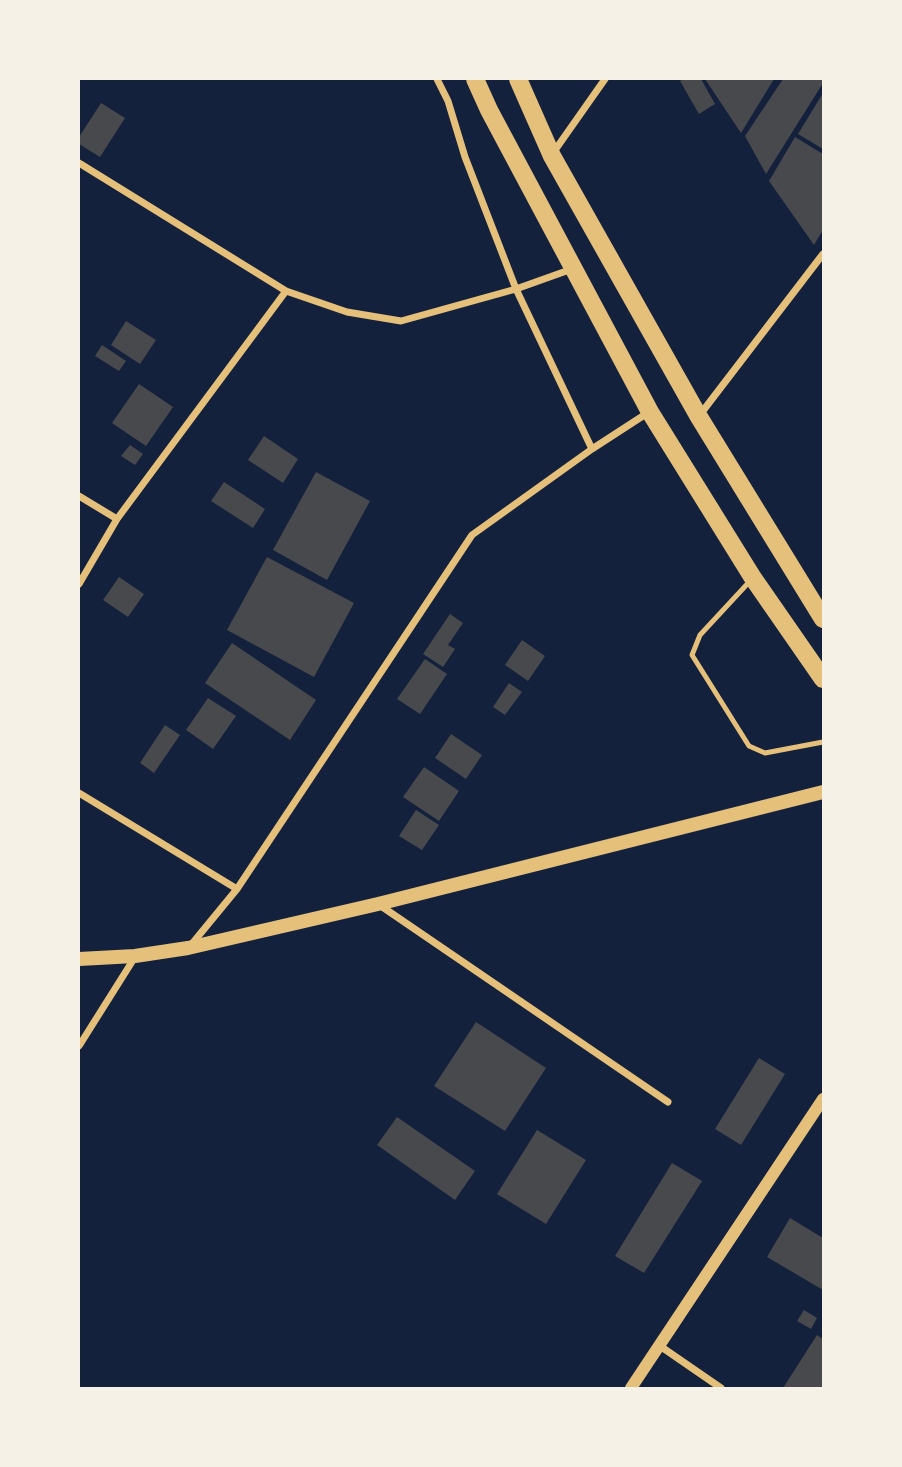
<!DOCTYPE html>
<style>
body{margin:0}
#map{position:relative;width:902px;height:1467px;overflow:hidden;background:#14213d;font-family:"Titillium Web",sans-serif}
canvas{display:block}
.frame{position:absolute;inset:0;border:80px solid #f6f1e7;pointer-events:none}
</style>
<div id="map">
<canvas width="902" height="1467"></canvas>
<div class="frame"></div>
</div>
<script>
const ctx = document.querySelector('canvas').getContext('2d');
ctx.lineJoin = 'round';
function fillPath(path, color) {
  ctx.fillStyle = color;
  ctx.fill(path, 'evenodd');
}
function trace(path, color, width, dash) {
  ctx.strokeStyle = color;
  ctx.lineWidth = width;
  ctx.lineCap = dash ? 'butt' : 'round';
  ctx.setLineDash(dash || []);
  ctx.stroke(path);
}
fillPath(new Path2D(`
 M 684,79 L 701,79 L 715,104 L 699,114 L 680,81 Z
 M 705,79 L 774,79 L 741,133 Z
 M 783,79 L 823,79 L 823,83 L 766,174 L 745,136 Z
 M 823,93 L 823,149 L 798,134 Z
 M 101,103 L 125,118 L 100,157 L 79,144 L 79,137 Z
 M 795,137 L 823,154 L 823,230 L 814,245 L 769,181 Z
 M 126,321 L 156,340 L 140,364 L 111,345 Z
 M 102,345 L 126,361 L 119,371 L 95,356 Z
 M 139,384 L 173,407 L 146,446 L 112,423 Z
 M 264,436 L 298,459 L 283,483 L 248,460 Z
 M 130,445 L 143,454 L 135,465 L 121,456 Z
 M 316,472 L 370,501 L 327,580 L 273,550 Z
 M 224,482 L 265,509 L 253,528 L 211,501 Z
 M 267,557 L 354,603 L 314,677 L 227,630 Z
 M 119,577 L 144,594 L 128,617 L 103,600 Z
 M 450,614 L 463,623 L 448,645 L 455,649 L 443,667 L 423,654 Z
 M 522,640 L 545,656 L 528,681 L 505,665 Z
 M 232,643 L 316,700 L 290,740 L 205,683 Z
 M 425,659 L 447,674 L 420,714 L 397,699 Z
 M 509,683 L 522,692 L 505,715 L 493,707 Z
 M 208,698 L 236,716 L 213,749 L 186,730 Z
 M 165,725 L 180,735 L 154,773 L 140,763 Z
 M 451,734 L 482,755 L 466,779 L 435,758 Z
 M 424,767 L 459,791 L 439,821 L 403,797 Z
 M 416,810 L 439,825 L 422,850 L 399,836 Z
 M 476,1022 L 546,1068 L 505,1131 L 434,1086 Z
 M 759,1058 L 785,1074 L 741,1145 L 715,1129 Z
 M 397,1117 L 475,1171 L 455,1200 L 377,1145 Z
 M 537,1130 L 586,1160 L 546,1224 L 497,1194 Z
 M 672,1163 L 702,1181 L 644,1273 L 615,1256 Z
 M 790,1218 L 823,1238 L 823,1290 L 767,1257 Z
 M 804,1310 L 817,1318 L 811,1329 L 797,1321 Z
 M 817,1335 L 823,1339 L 823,1388 L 783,1388 Z`), '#48494c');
trace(new Path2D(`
 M 751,580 L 700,635 L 692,655 L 749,746 L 765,753 L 823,742`), '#e5c07b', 5);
trace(new Path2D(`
 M 437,79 L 448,101 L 465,157 L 516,289 L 592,449
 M 553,153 L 605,79
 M 79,163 L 286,291 L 347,312 L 401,321 L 516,289 L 572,269
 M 699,416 L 823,254
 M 79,496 L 117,519
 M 79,584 L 117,519 L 286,291
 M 79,793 L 237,889
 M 378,904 L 668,1102
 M 191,945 L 237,889 L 472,535 L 592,449 L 649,412
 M 79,1046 L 135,957
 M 660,1346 L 721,1388`), '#e5c07b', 7);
trace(new Path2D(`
 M 631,1388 L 823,1099`), '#e5c07b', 12);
trace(new Path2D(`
 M 79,959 L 135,956 L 188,948 L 378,904 L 823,792`), '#e5c07b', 14);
trace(new Path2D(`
 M 475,79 L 489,110 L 650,412 L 753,578 L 823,679
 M 518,79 L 552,156 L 699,417 L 823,619`), '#e5c07b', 18);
</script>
